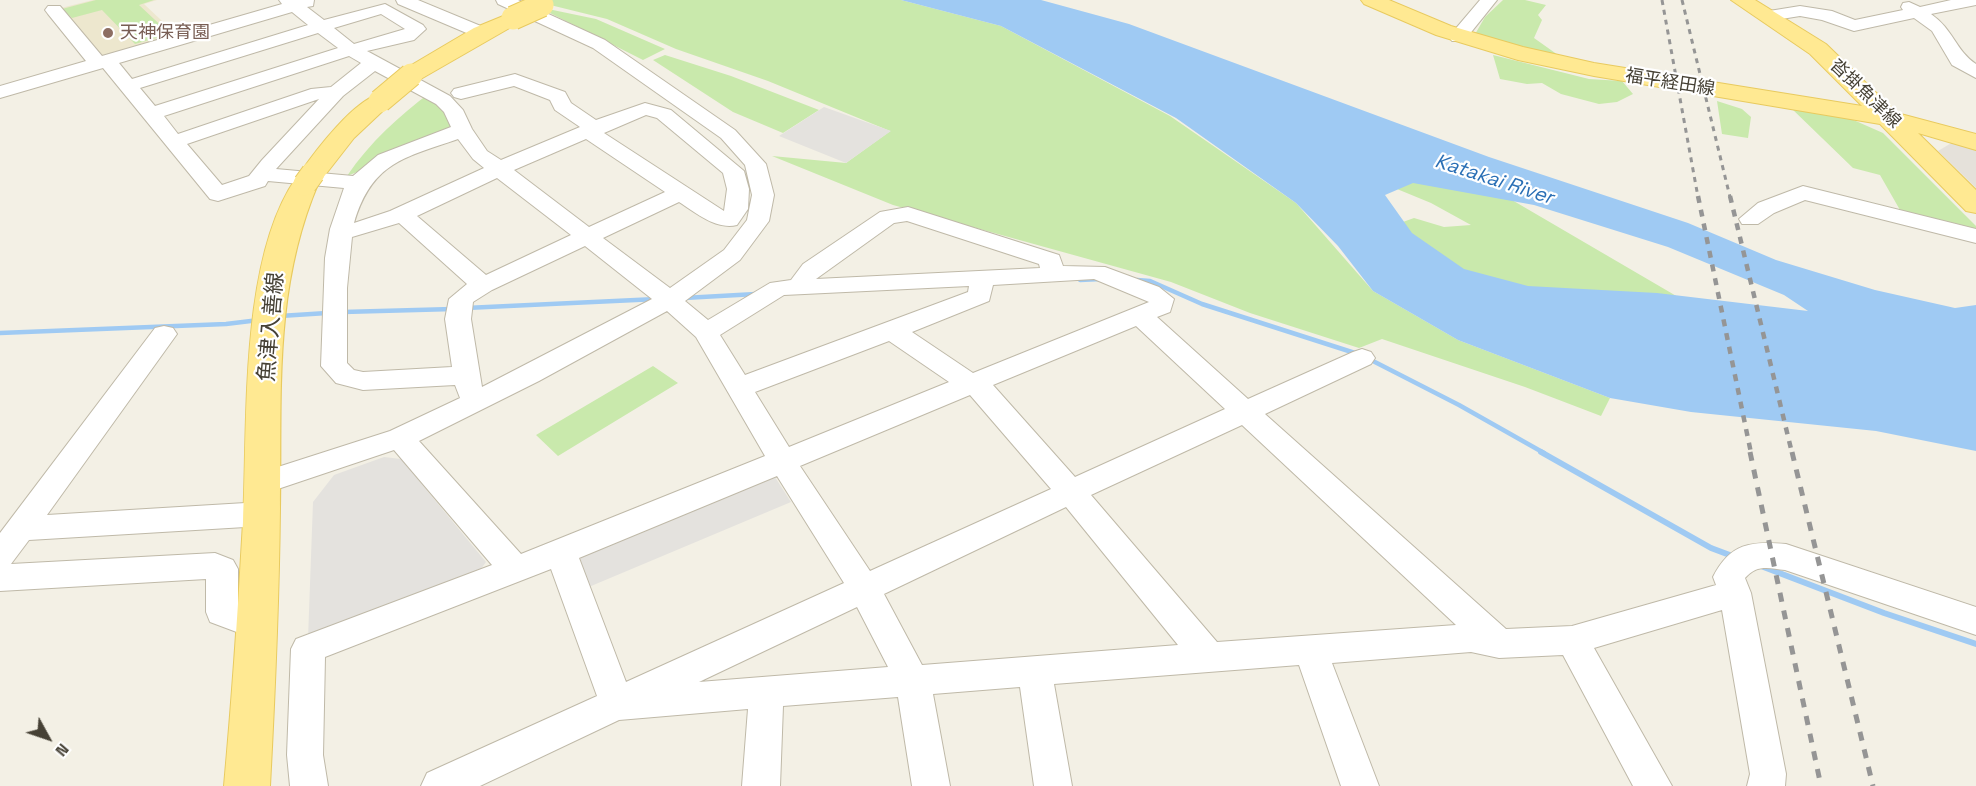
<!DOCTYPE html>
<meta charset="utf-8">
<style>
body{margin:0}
#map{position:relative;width:1976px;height:786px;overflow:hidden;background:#f3f0e5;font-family:"Space Grotesk",sans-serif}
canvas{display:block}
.north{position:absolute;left:18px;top:708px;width:60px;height:60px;-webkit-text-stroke:4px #fff;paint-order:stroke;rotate:130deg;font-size:16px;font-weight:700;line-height:24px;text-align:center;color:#464135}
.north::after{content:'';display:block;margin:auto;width:21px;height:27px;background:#464135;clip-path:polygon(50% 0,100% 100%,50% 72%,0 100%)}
</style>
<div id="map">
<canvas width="1976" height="786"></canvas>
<div class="north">N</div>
</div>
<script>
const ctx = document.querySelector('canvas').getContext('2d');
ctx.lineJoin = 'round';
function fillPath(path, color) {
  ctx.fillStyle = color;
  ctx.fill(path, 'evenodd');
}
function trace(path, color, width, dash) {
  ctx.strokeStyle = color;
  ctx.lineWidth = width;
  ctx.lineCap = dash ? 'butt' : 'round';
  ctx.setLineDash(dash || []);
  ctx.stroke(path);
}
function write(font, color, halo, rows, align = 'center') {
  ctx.font = font + ' "Space Grotesk","Noto Sans JP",sans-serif';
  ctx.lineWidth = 4.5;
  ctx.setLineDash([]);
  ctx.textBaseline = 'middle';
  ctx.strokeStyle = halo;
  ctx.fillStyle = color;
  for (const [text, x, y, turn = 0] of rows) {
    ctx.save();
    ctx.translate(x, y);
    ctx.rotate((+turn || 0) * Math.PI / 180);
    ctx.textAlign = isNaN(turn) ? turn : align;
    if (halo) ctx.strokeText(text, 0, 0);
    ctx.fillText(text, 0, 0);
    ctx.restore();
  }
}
fillPath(new Path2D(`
 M 1953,142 L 1976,148 L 1976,188 L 1938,151 Z`), '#e5e1da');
fillPath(new Path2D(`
 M 93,0 L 157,0 L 144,4 L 179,37 L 102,60 L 57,9 Z`), '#ede7ce');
fillPath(new Path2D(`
 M 96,0 L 154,0 L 139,5 L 170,34 L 135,44 L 102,10 L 72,18 L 62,9 Z
 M 530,0 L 901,0 L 1001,26 L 1170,116 L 1296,203 L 1373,291 L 1458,340 L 1610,398 L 1601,416 L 1525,387 L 1382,339 L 1359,348 L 1250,313 L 1171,282 L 893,205 L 772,156 L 846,163 L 890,131 L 768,81 L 676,49 L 607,19 Z
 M 1503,0 L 1525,0 L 1546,5 L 1538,15 L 1542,20 L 1534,38 L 1558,55 L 1474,36 L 1485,17 Z
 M 548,9 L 596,19 L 665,49 L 643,60 L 544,10 Z
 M 665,55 L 731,76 L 819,110 L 783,133 L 733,112 L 653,60 Z
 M 1493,55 L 1589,79 L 1622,81 L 1633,94 L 1617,102 L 1599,104 L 1561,94 L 1542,83 L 1527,84 L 1500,79 Z
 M 431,92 L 462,130 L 347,176 C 370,142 399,116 431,92 Z
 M 1717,101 L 1742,109 L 1751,117 L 1748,138 L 1722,134 Z
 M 1791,108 L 1849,118 L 1883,133 L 1976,226 L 1976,232 L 1904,217 L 1880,175 L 1853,168 Z
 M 1381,166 L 1500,193 L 1690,304 L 1450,284 L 1389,227 L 1414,218 L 1444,227 L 1471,225 L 1431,203 L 1380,182 Z
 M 653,366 L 678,383 L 558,456 L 536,435 Z`), '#c9e9ac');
fillPath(new Path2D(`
 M 824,107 L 891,131 L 846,163 L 779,136 Z
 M 384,457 L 401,459 L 486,562 L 478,573 L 308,639 L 313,502 L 334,475 Z
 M 773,474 L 791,502 L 584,589 L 572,554 Z`), '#e4e2de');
fillPath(new Path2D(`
 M 901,0 L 1041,0 L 1129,24 L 1489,157 L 1688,223 L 1776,260 L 1875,290 L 1955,308 L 1976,305 L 1976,451 L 1876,431 L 1691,412 L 1610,398 L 1458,340 L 1373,291 L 1338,246 L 1296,203 L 1176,118 L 1001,26 ZM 1413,183 L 1534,205 L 1668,247 L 1784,295 L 1808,311 L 1657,293 L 1528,286 L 1464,269 L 1412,233 L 1385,195 Z`), '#9fcaf3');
trace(new Path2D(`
 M 1080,280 L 1101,279
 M 1137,280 L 1150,281 L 1202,304 L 1358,354
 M 684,298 L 756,294
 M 466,308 L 657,299
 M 343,312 L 453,309
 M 280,316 L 327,313
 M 0,333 L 226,324 L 259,320
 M 1369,359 L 1459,405 L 1544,453`), '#9fcaf3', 4.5);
trace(new Path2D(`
 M 1541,452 L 1711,548 L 1735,557
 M 1761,566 L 1884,613 L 1976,644`), '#9fcaf3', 6);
const minor = new Path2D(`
 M 279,0 L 314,0 L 313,6 L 307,7 L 324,20 L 385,4 L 423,25 L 426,29 L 414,40 L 367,51 L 450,96 L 463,110 L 472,129 L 487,151 L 501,160 L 580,127 L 555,110 L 550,100 L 514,86 L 461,99 L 454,97 L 451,93 L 454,89 L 515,74 L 565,92 L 571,103 L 596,120 L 645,103 L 671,110 L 744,171 L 749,189 L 748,209 L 737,225 C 716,230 696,213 679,202 L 603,238 L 670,288 L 724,250 L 747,220 L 752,195 L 745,165 L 721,138 L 593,48 L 498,4 L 496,0 L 518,0 L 605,40 L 735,130 L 766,164 L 774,195 L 769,221 L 740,260 L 685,301 L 708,320 L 770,283 L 791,280 L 803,264 L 880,212 L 908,207 L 1059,255 L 1063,266 L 1105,267 L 1159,287 L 1174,299 L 1170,312 L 1157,317 L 1248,399 L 1353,352 L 1362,349 L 1371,352 L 1375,358 L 1371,364 L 1265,414 L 1506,629 L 1572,626 L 1716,585 L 1713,577 C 1730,543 1751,541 1786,544 L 1976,607 L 1976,635 L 1785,570 C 1769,568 1757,564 1745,578 L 1751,593 L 1786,774 L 1785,786 L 1747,786 L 1750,774 L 1722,610 L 1594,648 L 1672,786 L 1633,786 L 1563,655 L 1499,658 L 1471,652 L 1332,663 L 1379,786 L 1341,786 L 1299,665 L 1054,684 L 1072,786 L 1034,786 L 1020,687 L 933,694 L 950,786 L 912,786 L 898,697 L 783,706 L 780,786 L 742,786 L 748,709 L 619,720 L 480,786 L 421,786 L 427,773 L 597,696 L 551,569 L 325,657 L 323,755 L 328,786 L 290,786 L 287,755 L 291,649 L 296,639 L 492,565 L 394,450 L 263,494 L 253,491 L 248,483 L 253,475 L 390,431 L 460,398 L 455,385 L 363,390 L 336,383 L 321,366 L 325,258 L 330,229 L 344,188 L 268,181 L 265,186 L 218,201 L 210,199 L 103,68 L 0,98 L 0,86 L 86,61 L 48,14 L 45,10 L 48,6 L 60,6 L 102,56 L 282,4 ZM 292,12 L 308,25 L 132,79 L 119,63 ZM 381,14 L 405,29 L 354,44 L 334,28 ZM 318,33 L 338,48 L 155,106 L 140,88 ZM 349,56 L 361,63 L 331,87 L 311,89 L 178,134 L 164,116 ZM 375,71 L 436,104 L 444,112 L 451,127 L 378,155 L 353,176 L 276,169 L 343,96 ZM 319,99 L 262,160 L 249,176 L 222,185 L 187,144 ZM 646,115 L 657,118 L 723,173 L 727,189 L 724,211 L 604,133 ZM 458,139 L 473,159 L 484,168 L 390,211 L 354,223 C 372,162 404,158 458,139 ZM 586,139 L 665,192 L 589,227 L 514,170 ZM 497,178 L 571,235 L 486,275 L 417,216 ZM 907,221 L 1039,264 L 1040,268 L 816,279 L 894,223 ZM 399,223 L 467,284 L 449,299 L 445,319 L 452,367 L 363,372 L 354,370 L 347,363 L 347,288 L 352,237 ZM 585,246 L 652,299 L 482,387 L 471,319 L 473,302 L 492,290 ZM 1094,279 L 1149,302 L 973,373 L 912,332 L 989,301 L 993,285 ZM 969,286 L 968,292 L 745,375 L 720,335 L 784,295 ZM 667,311 L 696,337 L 765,456 L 521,554 L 419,441 L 539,381 ZM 1136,326 L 1225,409 L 1075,477 L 993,385 ZM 889,341 L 949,382 L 789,447 L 755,392 ZM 970,395 L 1051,489 L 870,571 L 800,466 ZM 1242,425 L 1456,625 L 1217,642 L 1091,495 ZM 777,476 L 844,583 L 626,682 L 579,558 ZM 1066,507 L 1178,645 L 922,665 L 884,594 ZM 857,607 L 888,667 L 699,682 Z
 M 396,0 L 418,0 L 488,29 L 491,33 L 488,37 L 476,37 L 398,4 Z
 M 1480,0 L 1497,0 L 1464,41 L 1452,41 L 1449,37 L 1452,33 Z
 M 1951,0 L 1976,0 L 1976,5 L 1931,14 C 1953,29 1956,51 1976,64 L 1976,78 L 1952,65 L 1932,31 L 1914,18 L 1854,31 L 1822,20 L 1800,16 L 1769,21 L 1760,16 L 1763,12 L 1800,6 L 1832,11 L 1855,20 L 1903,10 L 1901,7 L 1903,3 L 1909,2 L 1920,7 Z
 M 1803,186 L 1976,229 L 1976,243 L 1805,200 L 1774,213 L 1758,224 L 1742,224 L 1739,219 L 1758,203 Z
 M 164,326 L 173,328 L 177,334 L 47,515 L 262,502 L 273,506 L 277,514 L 273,522 L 262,526 L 29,540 L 11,564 L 215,553 L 233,560 L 238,569 L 238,604 L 270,616 L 275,626 L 270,636 L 258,640 L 210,622 L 206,612 L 206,579 L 0,591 L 0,533 L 155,328 Z`);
const major = new Path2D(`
 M 1361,0 L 1389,0 L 1451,26 L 1523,47 L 1594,63 L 1862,106 L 1810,54 L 1731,0 L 1755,0 L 1826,44 L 1897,113 L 1976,134 L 1976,150 L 1918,133 L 1976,190 L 1976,213 L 1966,211 L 1880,124 L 1594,76 L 1518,60 L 1436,35 L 1364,4 Z
 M 513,12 L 520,14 L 524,18 L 520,22 L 419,80 L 403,80 L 400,75 L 403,70 L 474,28 Z
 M 380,94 L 388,96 L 392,101 L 388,106 L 354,138 L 322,179 L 316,180 L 318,184 C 273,290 282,396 280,508 C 279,600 275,693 270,786 L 224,786 C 232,698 238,610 243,522 C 248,425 239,260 296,178 L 303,177 L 300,173 C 316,150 354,100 380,94 Z`);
trace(minor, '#bfb9a8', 2);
trace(major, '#e8ca5f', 2);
fillPath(minor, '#fff');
fillPath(major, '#ffe992');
trace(new Path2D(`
 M 1662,0 L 1698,197
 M 1682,0 L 1730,197`), '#959595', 3, [5, 5]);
trace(new Path2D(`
 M 1698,196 L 1751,453
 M 1730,196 L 1792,453`), '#959595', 4.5, [7, 7]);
trace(new Path2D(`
 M 1750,452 L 1821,786
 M 1792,452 L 1873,786`), '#959595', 5, [9, 9]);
const majorBridge = new Path2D(`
 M 513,18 L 542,5
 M 380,101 L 411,75
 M 305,184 L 313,173`);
trace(majorBridge, '#e8ca5f', 25, []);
trace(majorBridge, '#ffe992', 23);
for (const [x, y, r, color] of [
 [108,33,6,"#8d6e63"]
]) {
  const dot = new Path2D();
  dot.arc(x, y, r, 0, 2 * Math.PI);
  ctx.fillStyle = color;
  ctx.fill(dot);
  trace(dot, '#fff', 2);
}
write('18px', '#785e54', '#fff', [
 ["天神保育園",120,33]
], 'left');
write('18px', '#464135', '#fff', [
 ["福平経田線",1670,83,9],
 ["沓掛魚津線",1865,94,44]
]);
write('italic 20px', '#2a6fb5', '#fff', [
 ["Katakai River",1494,180,18]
]);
write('22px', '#464135', '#fff', [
 ["魚津入善線",272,327,-85]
]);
</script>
